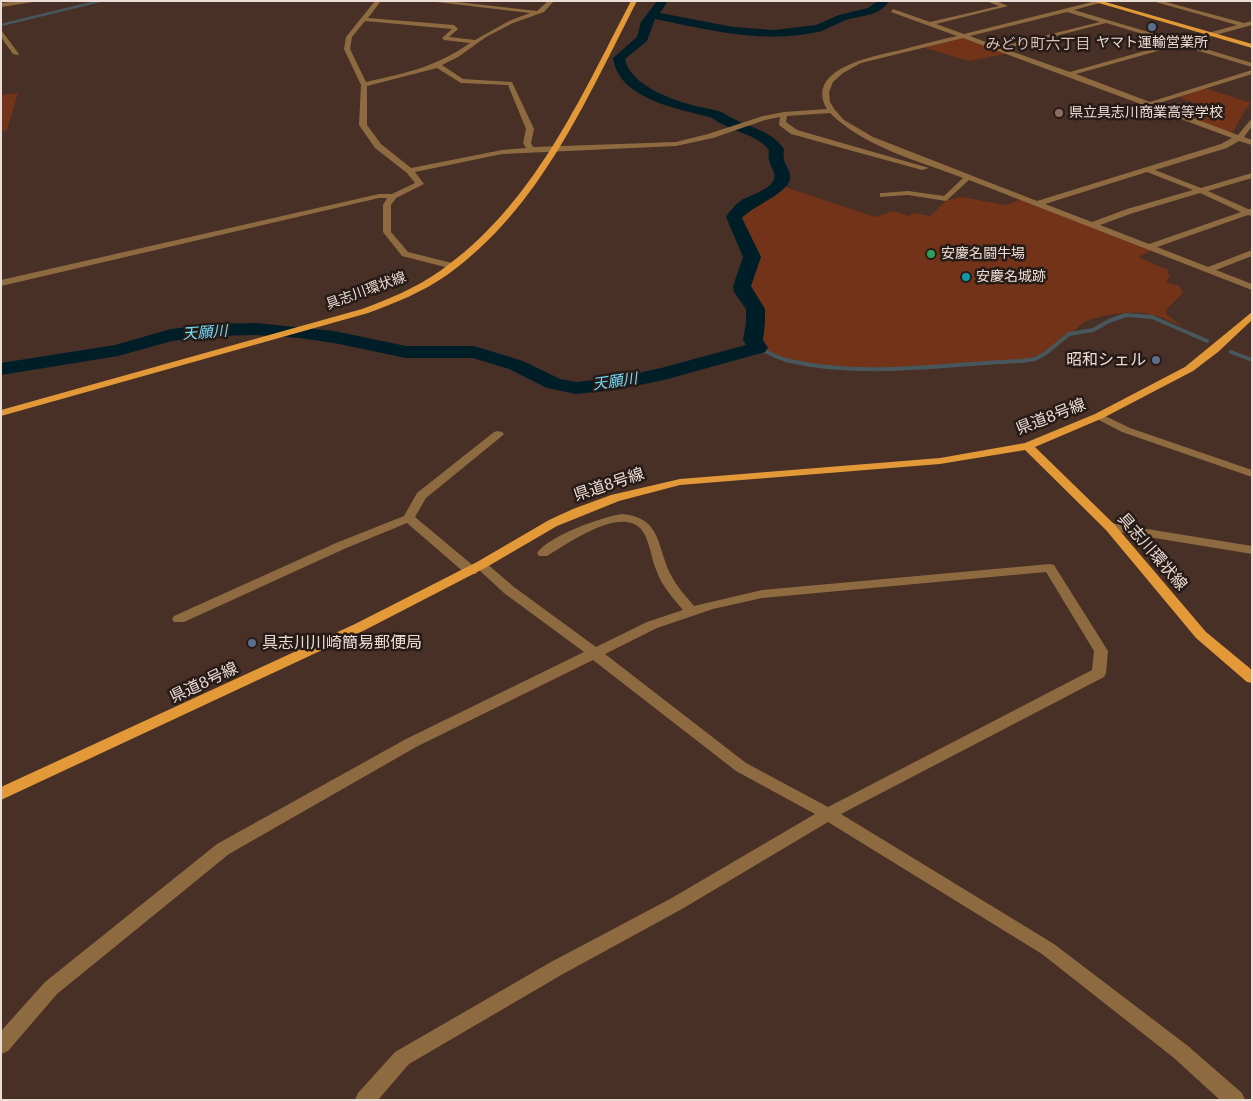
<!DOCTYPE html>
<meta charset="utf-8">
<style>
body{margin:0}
#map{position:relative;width:1253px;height:1101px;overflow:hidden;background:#483027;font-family:"Roboto Serif",serif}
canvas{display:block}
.frame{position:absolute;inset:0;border:2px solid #ecdcd6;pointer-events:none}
</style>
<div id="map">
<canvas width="1253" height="1101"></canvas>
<div class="frame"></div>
</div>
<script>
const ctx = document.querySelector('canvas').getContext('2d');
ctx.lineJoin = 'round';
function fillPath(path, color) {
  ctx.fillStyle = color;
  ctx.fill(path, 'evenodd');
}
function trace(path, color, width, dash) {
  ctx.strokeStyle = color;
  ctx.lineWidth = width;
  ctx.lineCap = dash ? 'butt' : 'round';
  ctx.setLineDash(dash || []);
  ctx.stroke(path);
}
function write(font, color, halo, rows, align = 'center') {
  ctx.font = font + ' "Roboto Serif","Noto Sans JP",serif';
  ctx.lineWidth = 5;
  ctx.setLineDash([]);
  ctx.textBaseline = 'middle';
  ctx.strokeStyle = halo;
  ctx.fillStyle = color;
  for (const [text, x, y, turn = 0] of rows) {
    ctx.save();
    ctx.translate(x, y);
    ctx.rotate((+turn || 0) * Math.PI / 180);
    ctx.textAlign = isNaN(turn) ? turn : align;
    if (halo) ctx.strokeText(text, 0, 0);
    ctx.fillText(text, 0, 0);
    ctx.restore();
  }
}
fillPath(new Path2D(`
 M 965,35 L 1010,53 L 969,61 L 919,46 Z
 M 1205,88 L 1251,103 L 1245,110 L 1233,132 L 1225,131 L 1176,112 L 1200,105 L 1178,97 Z
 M 18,93 L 7,130 L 1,132 L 1,95 Z
 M 779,185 L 875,217 L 893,211 L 909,216 L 914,213 L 930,216 L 947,200 L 961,197 L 1006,205 L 1022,199 L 1154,249 L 1138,257 L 1168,270 L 1167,274 L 1170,276 L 1166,283 L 1178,285 L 1183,293 L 1166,310 L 1166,314 L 1183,327 C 1172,322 1161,316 1149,314 C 1131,310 1103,315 1086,321 C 1065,337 1047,356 1021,361 C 970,362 781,385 753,340 C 755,331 758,315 754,305 C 751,298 742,295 742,286 C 743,273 753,268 750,252 C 748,240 736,230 734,217 L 744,206 Z`), '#723318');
trace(new Path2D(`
 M 1,25 L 100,1`), '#47575c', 2.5);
trace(new Path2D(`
 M 758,348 C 768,352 779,359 790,361 C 865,378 945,364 1021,361 L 1035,359 L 1046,353 L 1069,334 L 1093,330 L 1109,321 L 1126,315 L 1152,317 L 1207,341
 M 1231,352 L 1252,360`), '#47575c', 4);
fillPath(new Path2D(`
 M 657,1 L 668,1 L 660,13 L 733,27 L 774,30 L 816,25 L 839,15 L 868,8 L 878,1 L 889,1 C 879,16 865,15 849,19 C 838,22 829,29 818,32 C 763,44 709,30 655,19 L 647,41 L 625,59 C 630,86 675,101 699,107 C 706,108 712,109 718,111 C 724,112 727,116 732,118 C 750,128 771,130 784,149 C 781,165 792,169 790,179 C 787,194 754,205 742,218 L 761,257 L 751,286 L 765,309 L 765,323 L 763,340 L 768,348 L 765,352 L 664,380 L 615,390 L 576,394 L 547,388 L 509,369 L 473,358 L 406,358 L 334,343 L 300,338 L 256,335 L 215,336 L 172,341 L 118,356 L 1,375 L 1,363 L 115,345 L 171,329 L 215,324 L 256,323 L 334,331 L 406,346 L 474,346 L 523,361 L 560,379 L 576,382 L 615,378 L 661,368 L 746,345 L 743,340 L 746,323 L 746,309 L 734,292 L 733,286 L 743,257 L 726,217 C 729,212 734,206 739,202 C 748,195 770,191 774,179 C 777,171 766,164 769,150 C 757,135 738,133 722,124 C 717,122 714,118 709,117 C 676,108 619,99 613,58 L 637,37 L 641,22 Z`), '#001e27');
fillPath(new Path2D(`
 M 20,1 L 40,1 L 1,7 L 1,3 Z
 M 375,1 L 381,1 L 368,18 L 454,25 L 458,29 L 449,37 L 475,40 L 509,21 L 530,13 L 428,1 L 449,1 L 537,11 L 548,1 L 554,1 L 544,12 L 513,23 L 486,37 L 458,57 L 442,65 L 463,79 L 512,82 L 534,129 L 531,143 L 533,147 L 676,142 L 708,134 L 763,116 L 784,112 L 827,109 C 804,68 875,56 901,50 C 919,45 938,40 957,36 L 891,12 L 893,9 L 930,22 L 999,6 L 986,1 L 996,1 L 1008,6 L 936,24 L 964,34 L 1096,1 L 1107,1 L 1074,10 L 1179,41 L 1237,25 L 1152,1 L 1162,1 L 1244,23 L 1252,21 L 1252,25 L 1186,43 L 1252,63 L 1252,67 L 1179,45 L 1076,74 L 1150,102 L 1252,70 L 1252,74 L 1156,104 L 1238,135 L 1252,118 L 1252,126 L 1244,137 L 1252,140 L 1252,145 L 1239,141 L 1227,148 L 1155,170 L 1201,188 L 1252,173 L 1252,178 L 1208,191 L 1248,209 L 1252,209 L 1252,216 L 1248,215 L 1157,247 L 1208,267 L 1252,250 L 1252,256 L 1216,270 L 1252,284 L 1252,290 L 969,180 L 946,201 L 908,195 L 880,197 L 880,193 L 883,193 L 908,191 L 944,196 L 963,178 C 919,161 864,147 830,113 L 787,116 L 786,122 L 797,130 L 929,168 L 922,170 L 791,134 L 779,125 L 780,117 L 765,120 L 713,138 L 676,146 L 502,154 L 415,172 L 424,184 L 396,198 L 391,205 L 391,232 L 408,252 L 456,264 L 456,268 L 453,269 L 402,256 L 383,232 L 383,205 L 387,198 L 379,198 L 1,286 L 1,280 L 379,194 L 392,194 L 415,183 L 407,173 L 375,148 L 359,125 L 361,85 L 344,49 L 346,37 ZM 1067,12 L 1100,22 L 999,47 L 970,36 ZM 365,21 L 452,29 L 442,38 L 444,40 L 470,43 C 436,67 406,73 366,82 L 350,49 L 352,37 ZM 1106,23 L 1173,43 L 1070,72 L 1005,49 ZM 963,38 L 1232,138 L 1221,144 L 1037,201 L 873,137 L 844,120 L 835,110 L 830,102 L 829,92 L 833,82 L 843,73 L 861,63 ZM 437,68 L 461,83 L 508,85 L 526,129 L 523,143 L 526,148 L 502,150 L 411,168 L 381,144 L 367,125 L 367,86 ZM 1147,172 L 1193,190 L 1127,209 L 1092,222 L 1045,204 ZM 1200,193 L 1241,212 L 1149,244 L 1100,225 L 1133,213 Z
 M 1,30 L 19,54 L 18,55 L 13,54 L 1,37 Z
 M 1099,413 L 1130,428 L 1252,470 L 1252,477 L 1122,432 L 1095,418 L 1094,416 Z
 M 498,431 L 502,432 L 504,434 L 502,436 L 426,498 L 415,517 L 476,568 L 477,571 L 476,574 L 466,574 L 407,523 L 344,549 L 184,622 L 174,622 L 172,619 L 174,616 L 336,543 L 404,516 L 417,493 L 494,432 Z
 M 622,514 C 662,518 656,545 671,575 C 676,586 686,596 694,606 L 762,590 L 1050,564 L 1054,565 L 1108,651 L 1106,673 L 1104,677 L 841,814 L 1054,944 L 1188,1046 L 1242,1093 L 1245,1100 L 1220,1100 L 1174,1058 L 1042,954 L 828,822 L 682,909 L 563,974 L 409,1064 L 378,1100 L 355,1100 L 358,1093 L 395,1052 L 551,962 L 670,899 L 815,814 L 736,771 L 593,660 L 416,747 L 229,854 L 57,994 L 8,1051 L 1,1054 L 1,1031 L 45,982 L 217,844 L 406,739 L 584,652 L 504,593 L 477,568 L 475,565 L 477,562 L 485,562 L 514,587 L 596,647 L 647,622 L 683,610 C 673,598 662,586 657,572 C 651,559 650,540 641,529 C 620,506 567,544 547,556 L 539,556 L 537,553 C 549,536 601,517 622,514 ZM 1046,572 L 1094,651 L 1092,670 L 828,807 L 746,763 L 605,654 L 657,628 L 713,609 L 762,598 Z
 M 1110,523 L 1252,546 L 1252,554 L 1106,530 L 1104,527 Z`), '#8e6a40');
fillPath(new Path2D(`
 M 631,1 L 637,1 C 586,100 540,209 447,275 C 423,292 395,303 368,313 L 1,416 L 1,410 L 362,309 C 389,299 416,288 440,271 C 533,206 580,99 631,1 Z
 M 1092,1 L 1102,1 L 1252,44 L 1252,48 Z
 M 1252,312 L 1252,320 L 1218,352 L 1193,371 L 1103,418 L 1035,447 L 1114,524 L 1206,632 L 1252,670 L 1252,683 L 1247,682 L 1196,638 L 1106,530 L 1025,450 L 940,464 L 680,485 L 619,501 L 557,526 L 485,568 L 365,630 L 1,800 L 1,787 L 355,624 L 477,562 L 549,520 L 573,509 L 611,495 L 680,479 L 940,458 L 1025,443 L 1095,414 L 1185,367 Z`), '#e39938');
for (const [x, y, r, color] of [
 [1152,27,5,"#5c6f8a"],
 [1059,113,5,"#8d6e63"],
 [931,254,5,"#2e9e5b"],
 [966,277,5,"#0f9aa8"],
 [1156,360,5,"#5c6f8a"],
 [252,643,5,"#5c6f8a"]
]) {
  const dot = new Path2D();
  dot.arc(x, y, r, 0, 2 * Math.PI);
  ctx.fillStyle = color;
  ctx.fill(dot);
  trace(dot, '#261b17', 2);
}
write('14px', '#ecdcd6', '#261b17', [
 ["ヤマト運輸営業所",1152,43,"center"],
 ["県立具志川商業高等学校",1069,113],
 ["安慶名闘牛場",941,254],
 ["安慶名城跡",976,277]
], 'left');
write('14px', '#ecdcd6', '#261b17', [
 ["具志川環状線",366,291,-20]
]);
write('15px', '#debfb3', '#261b17', [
 ["みどり町六丁目",1038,45]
]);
write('italic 15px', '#73ddfd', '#261b17', [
 ["天願川",205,333,-4],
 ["天願川",615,382,-8]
]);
write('16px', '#ecdcd6', '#261b17', [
 ["昭和シェル",1146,360],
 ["具志川川崎簡易郵便局",262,643,"left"]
], 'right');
write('16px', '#ecdcd6', '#261b17', [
 ["県道8号線",1051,417,-21],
 ["県道8号線",609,485,-18],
 ["具志川環状線",1152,552,49],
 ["県道8号線",204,683,-25]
]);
</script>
